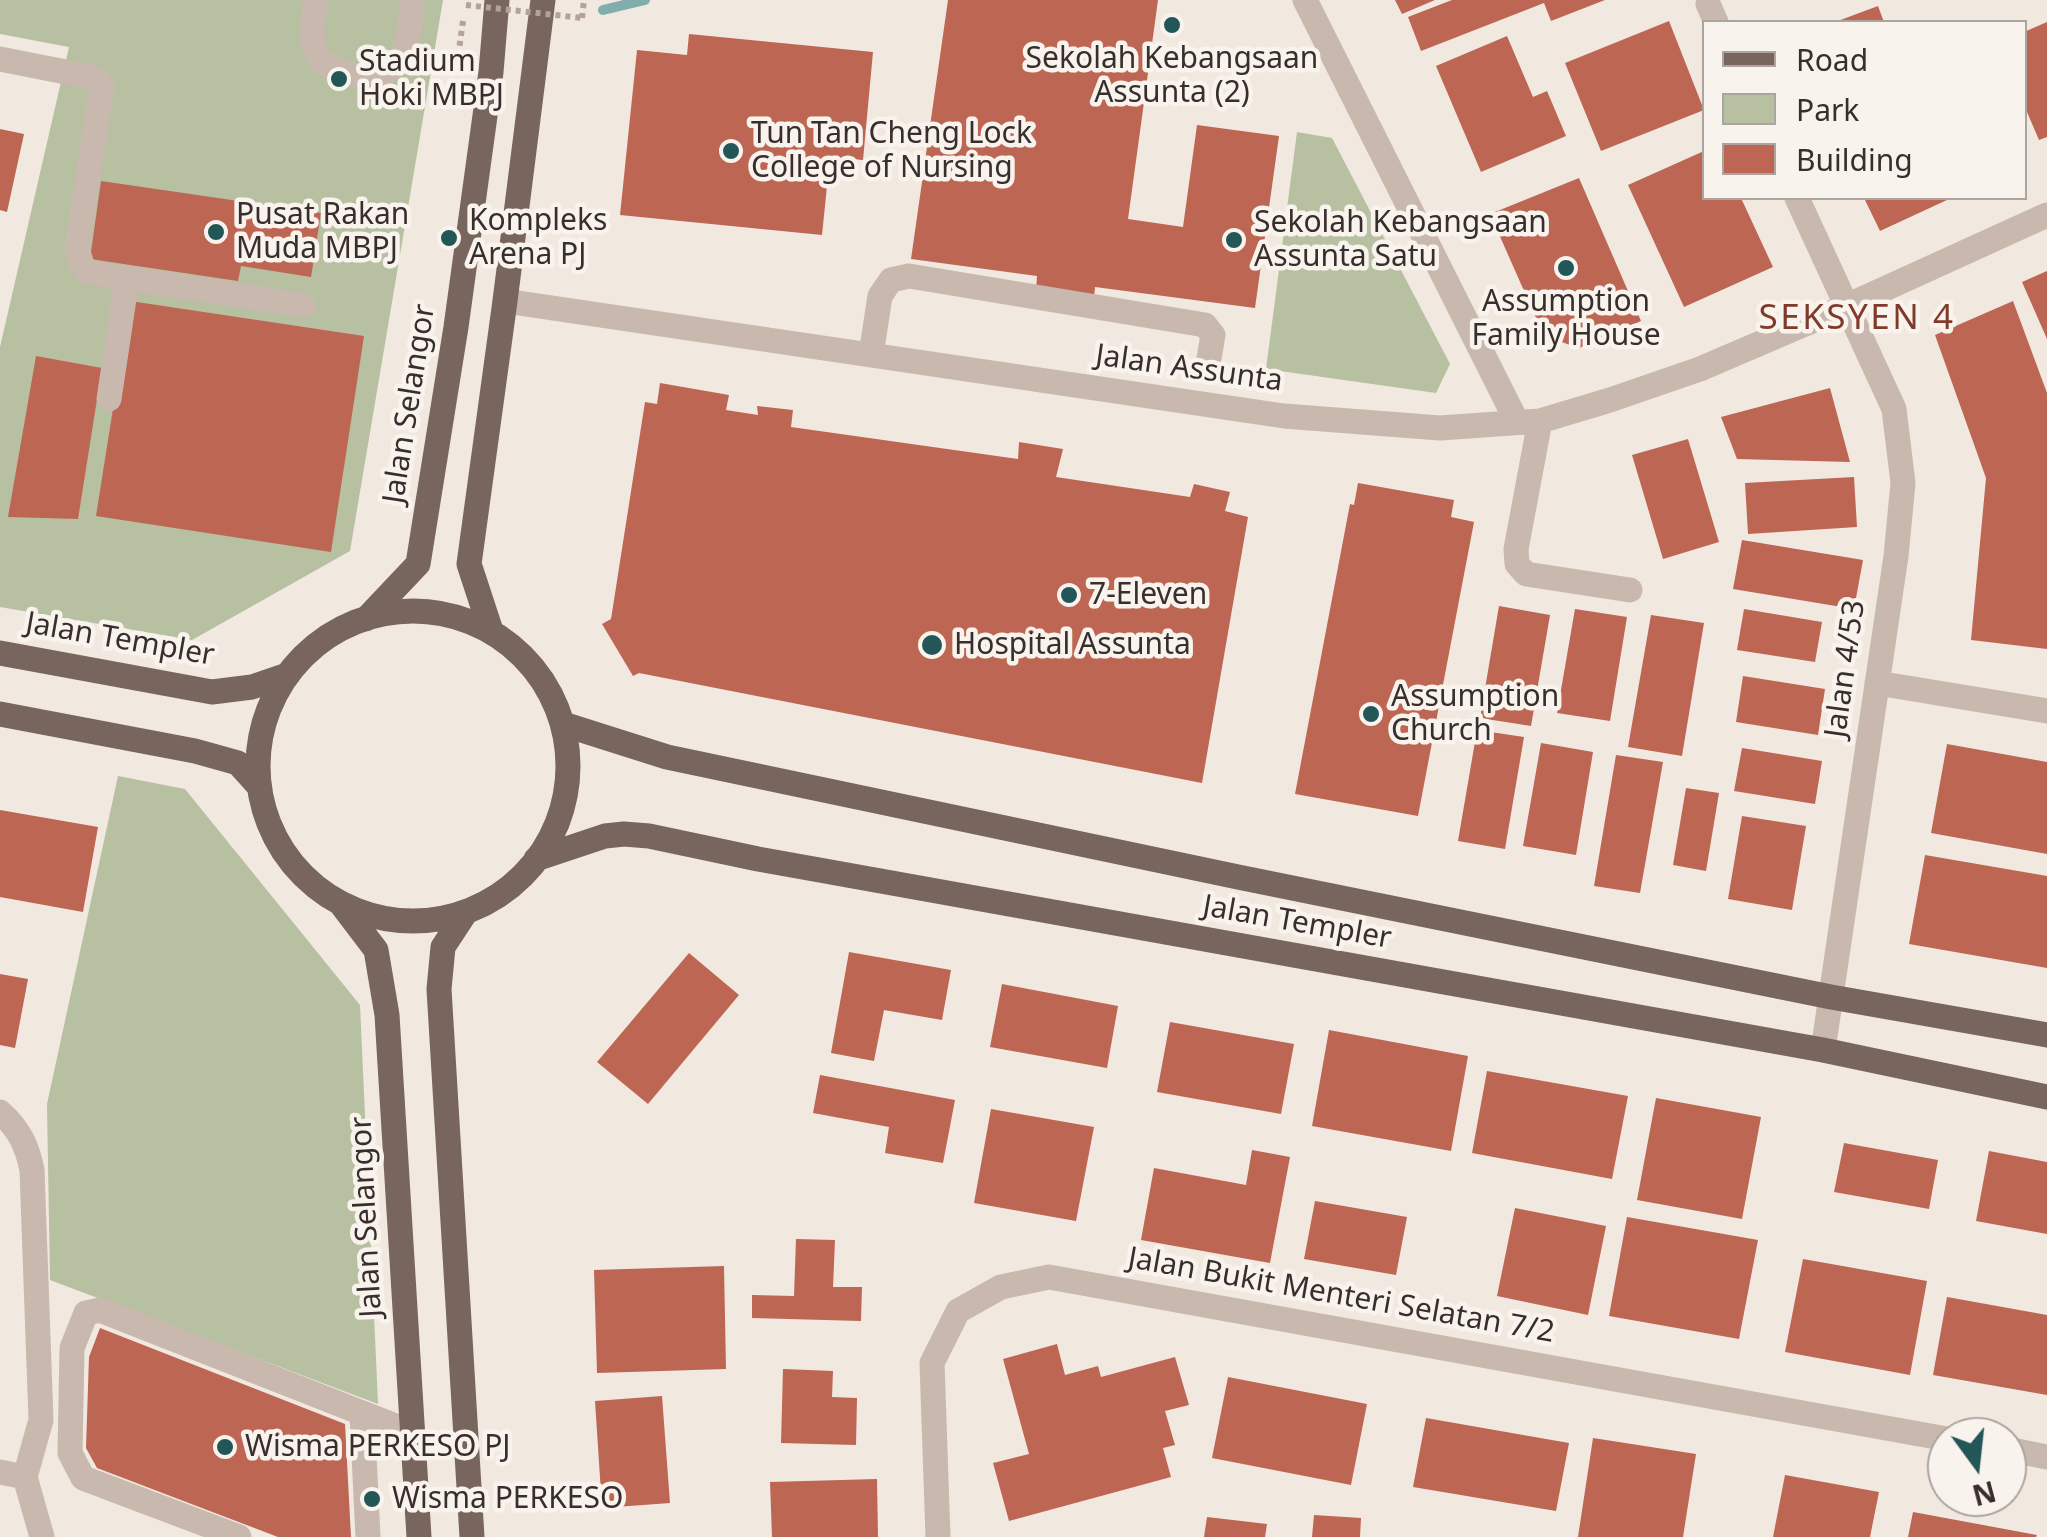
<!DOCTYPE html>
<style>
body{margin:0}
#map{position:relative;width:2047px;height:1537px;overflow:hidden;background:#f1e8e0;font-family:"Noto Sans",sans-serif}
canvas{display:block}
.legend{position:absolute;left:1702px;top:20px;width:325px;height:180px;box-sizing:border-box;background:#f9f3ed;border:2px solid #aca49f;margin:0;padding:12px 18px;list-style:none;font-size:30px;color:#382e2b}
.legend li{display:flex;align-items:center;gap:20px;height:50px}
.legend b{width:50px;border:2px solid #aca49f}
.north{position:absolute;left:1927px;top:1417px;width:100px;height:100px;box-sizing:border-box;background:#f9f3ed;border:2px solid #aca49f;border-radius:50%;rotate:165deg;font-size:28px;font-weight:700;line-height:40px;text-align:center;color:#382e2b}
.north::after{content:'';display:block;margin:auto;width:35px;height:45px;background:#235657;clip-path:polygon(50% 0,100% 100%,50% 72%,0 100%)}
</style>
<div id="map">
<canvas width="2047" height="1537"></canvas>
<ul class="legend">
<li><b style="height:12px;background:#78655d"></b>Road</li>
<li><b style="height:28px;background:#b7c0a1"></b>Park</li>
<li><b style="height:28px;background:#bd6653"></b>Building</li>
</ul>
<div class="north">N</div>
</div>
<script>
const ctx = document.querySelector('canvas').getContext('2d');
ctx.lineJoin = 'round';
function fillPath(path, color) {
  ctx.fillStyle = color;
  ctx.fill(path, 'evenodd');
}
function trace(path, color, width, dash) {
  ctx.strokeStyle = color;
  ctx.lineWidth = width;
  ctx.lineCap = dash ? 'butt' : 'round';
  ctx.setLineDash(dash || []);
  ctx.stroke(path);
}
function write(font, color, halo, rows, align = 'center') {
  ctx.font = font + ' "Noto Sans",sans-serif';
  ctx.lineWidth = 9;
  ctx.setLineDash([]);
  ctx.textBaseline = 'middle';
  ctx.strokeStyle = halo;
  ctx.fillStyle = color;
  for (const [text, x, y, turn = 0] of rows) {
    ctx.save();
    ctx.translate(x, y);
    ctx.rotate((+turn || 0) * Math.PI / 180);
    ctx.textAlign = isNaN(turn) ? turn : align;
    if (halo) ctx.strokeText(text, 0, 0);
    ctx.fillText(text, 0, 0);
    ctx.restore();
  }
}
fillPath(new Path2D(`
 M 0,0 L 443,0 L 350,551 L 192,640 L 0,607 L 0,347 L 69,47 L 0,34 Z
 M 1297,132 L 1332,138 L 1450,364 L 1436,393 L 1266,369 Z
 M 118,776 L 185,789 L 360,1005 L 378,1404 L 50,1280 L 47,1104 Z`), '#b7c0a1');
trace(new Path2D(`
 M 603,10 L 645,0`), '#81adac', 10);
fillPath(new Path2D(`
 M 948,0 L 1158,0 L 1128,219 L 1183,227 L 1197,125 L 1279,136 L 1255,308 L 1095,287 L 1094,299 L 1036,290 L 1037,276 L 911,259 Z
 M 1395,0 L 1435,0 L 1402,14 Z
 M 1452,0 L 1605,0 L 1551,21 L 1544,3 L 1421,51 L 1408,17 Z
 M 1878,6 L 1884,22 L 1835,22 Z
 M 1669,21 L 1704,110 L 1601,151 L 1565,63 Z
 M 2047,22 L 2047,137 L 2039,140 L 2024,105 L 2024,32 Z
 M 689,34 L 873,52 L 863,160 L 830,157 L 822,235 L 620,215 L 637,50 L 687,55 Z
 M 1507,36 L 1533,97 L 1547,91 L 1566,136 L 1481,172 L 1436,66 Z
 M 0,129 L 24,134 L 7,212 L 0,210 Z
 M 1704,151 L 1704,198 L 1741,198 L 1773,267 L 1684,307 L 1628,185 Z
 M 1579,178 L 1641,321 L 1579,348 L 1544,336 L 1490,214 Z
 M 101,181 L 321,213 L 311,277 L 241,266 L 238,281 L 90,259 Z
 M 1864,198 L 1946,198 L 1947,200 L 1880,231 Z
 M 2047,271 L 2047,339 L 2022,282 Z
 M 130,301 L 364,336 L 331,552 L 96,516 Z
 M 2013,301 L 2047,393 L 2047,649 L 1971,640 L 1986,478 L 1935,335 Z
 M 36,356 L 102,368 L 78,519 L 8,517 Z
 M 660,383 L 729,395 L 726,410 L 758,415 L 757,406 L 793,410 L 791,427 L 1018,459 L 1019,442 L 1063,449 L 1056,477 L 1190,497 L 1194,484 L 1230,492 L 1225,511 L 1248,517 L 1202,783 L 639,673 L 633,676 L 602,624 L 611,619 L 645,402 L 657,404 Z
 M 1830,388 L 1850,462 L 1737,459 L 1721,417 Z
 M 1688,439 L 1719,542 L 1663,559 L 1632,455 Z
 M 1854,477 L 1857,527 L 1748,534 L 1745,483 Z
 M 1358,483 L 1454,500 L 1451,517 L 1474,522 L 1418,816 L 1295,794 L 1350,504 L 1354,505 Z
 M 1742,540 L 1863,560 L 1854,609 L 1733,589 Z
 M 1499,606 L 1550,615 L 1531,726 L 1480,718 Z
 M 1575,609 L 1627,617 L 1610,721 L 1557,713 Z
 M 1744,609 L 1822,622 L 1815,662 L 1737,650 Z
 M 1651,615 L 1704,623 L 1682,756 L 1628,747 Z
 M 1743,676 L 1825,689 L 1818,735 L 1736,722 Z
 M 1477,730 L 1524,737 L 1505,849 L 1458,841 Z
 M 1541,743 L 1593,752 L 1576,855 L 1523,846 Z
 M 1947,744 L 2047,762 L 2047,854 L 1931,833 Z
 M 1742,748 L 1822,761 L 1815,804 L 1734,791 Z
 M 1616,755 L 1663,762 L 1640,893 L 1594,886 Z
 M 1686,788 L 1719,793 L 1706,871 L 1673,865 Z
 M 0,810 L 98,827 L 83,912 L 0,897 Z
 M 1742,816 L 1806,826 L 1792,910 L 1728,899 Z
 M 1925,855 L 2047,876 L 2047,968 L 1909,944 Z
 M 849,952 L 951,970 L 942,1020 L 884,1010 L 874,1061 L 831,1053 Z
 M 689,953 L 739,995 L 648,1104 L 597,1062 Z
 M 0,974 L 28,979 L 15,1048 L 0,1045 Z
 M 1002,984 L 1118,1006 L 1107,1068 L 990,1047 Z
 M 1170,1022 L 1294,1044 L 1281,1114 L 1157,1092 Z
 M 1329,1030 L 1468,1056 L 1451,1151 L 1312,1126 Z
 M 1487,1071 L 1628,1096 L 1612,1179 L 1472,1153 Z
 M 820,1075 L 955,1100 L 943,1163 L 885,1153 L 889,1127 L 813,1113 Z
 M 1656,1098 L 1761,1117 L 1742,1219 L 1637,1200 Z
 M 991,1109 L 1094,1127 L 1076,1221 L 974,1203 Z
 M 1844,1143 L 1938,1160 L 1929,1209 L 1834,1192 Z
 M 1252,1150 L 1290,1157 L 1270,1263 L 1141,1240 L 1154,1168 L 1246,1185 Z
 M 1989,1151 L 2047,1162 L 2047,1234 L 1976,1221 Z
 M 1315,1201 L 1407,1217 L 1396,1275 L 1304,1259 Z
 M 1515,1208 L 1606,1226 L 1588,1315 L 1497,1296 Z
 M 1627,1217 L 1758,1240 L 1739,1339 L 1609,1316 Z
 M 796,1239 L 835,1240 L 833,1287 L 862,1287 L 861,1321 L 752,1318 L 752,1295 L 794,1296 Z
 M 1803,1259 L 1927,1281 L 1910,1375 L 1785,1352 Z
 M 724,1266 L 726,1369 L 597,1373 L 594,1270 Z
 M 1947,1297 L 2047,1315 L 2047,1395 L 1933,1375 Z
 M 100,1328 L 345,1424 L 351,1537 L 278,1537 L 97,1468 L 86,1448 L 89,1357 Z
 M 1057,1344 L 1065,1375 L 1098,1366 L 1101,1377 L 1175,1357 L 1189,1405 L 1165,1411 L 1175,1445 L 1163,1448 L 1171,1477 L 1009,1521 L 993,1463 L 1029,1454 L 1003,1359 Z
 M 783,1369 L 833,1371 L 832,1397 L 857,1398 L 856,1445 L 781,1443 Z
 M 1228,1377 L 1367,1404 L 1351,1485 L 1212,1458 Z
 M 662,1396 L 670,1503 L 602,1508 L 595,1401 Z
 M 1426,1418 L 1569,1443 L 1556,1511 L 1413,1487 Z
 M 1593,1438 L 1696,1454 L 1683,1537 L 1578,1537 Z
 M 1785,1475 L 1879,1492 L 1870,1537 L 1773,1537 Z
 M 877,1479 L 878,1537 L 772,1537 L 770,1482 Z
 M 1913,1512 L 2037,1535 L 2036,1537 L 1908,1537 Z
 M 1314,1515 L 1361,1518 L 1360,1537 L 1312,1537 Z
 M 1207,1517 L 1267,1524 L 1265,1537 L 1204,1537 Z`), '#bd6653');
trace(new Path2D(`
 M 582,18 L 584,0
 M 463,21 L 457,64 L 465,66`), '#b5a297', 6, [5, 5]);
trace(new Path2D(`
 M 316,0 C 314,17 308,38 317,54 C 330,76 382,85 399,61 C 410,44 410,19 412,0
 M 1305,0 L 1517,422
 M 1708,4 L 1716,22
 M 0,59 L 91,77 L 98,80 L 102,87 L 77,248 L 82,265 L 88,272 L 303,305
 M 1797,198 L 1894,409 L 1903,483 L 1896,556 L 1823,1050
 M 505,301 L 1284,416 L 1440,428 L 1540,421 L 1610,400 L 1700,369 L 1847,306 L 2047,215
 M 871,355 L 880,296 L 891,280 L 909,276 L 1205,325 L 1213,335 L 1207,370
 M 109,399 L 127,279
 M 1540,421 L 1516,549 L 1517,564 L 1526,574 L 1630,590
 M 1877,683 L 2047,711
 M 0,1112 C 19,1129 27,1145 32,1170 L 41,1420 L 25,1477
 M 362,1414 L 368,1537
 M 2007,1449 L 2047,1457
 M 0,1472 L 25,1477
 M 25,1477 L 42,1537
 M 239,1537 L 83,1478 L 70,1453 L 72,1348 L 86,1313 L 100,1310 L 413,1433
 M 938,1537 L 932,1363 L 958,1311 L 1001,1287 L 1049,1277 L 1947,1439`), '#c9b8ad', 25);
trace(new Path2D(`
 M258 766a155 155 0 1 1 310 0a155 155 0 1 1-310 0Z
 M 366,619 L 418,564 L 456,327 L 491,72 L 497,0
 M 491,631 L 469,564 L 505,301 L 543,0
 M 0,653 L 212,692 L 252,687 L 287,675
 M 0,714 L 195,751 L 238,763 L 257,784
 M 566,725 L 667,757 L 1238,877 L 1831,997 L 2047,1035
 M 536,859 L 605,836 L 624,834 L 649,836 L 758,859 L 1823,1050 L 2047,1097
 M 341,904 L 376,950 L 387,1015 L 419,1537
 M 466,912 L 443,947 L 439,989 L 472,1537`), '#78655d', 25);
trace(new Path2D(`
 M 466,5 L 582,18`), '#b5a297', 6, [5, 5]);
for (const [x, y, r, color] of [
 [1172,25,10,"#235657"],
 [339,79,10,"#235657"],
 [731,151,10,"#235657"],
 [216,232,10,"#235657"],
 [449,238,10,"#235657"],
 [1234,240,10,"#235657"],
 [1566,268,10,"#235657"],
 [1069,595,10,"#235657"],
 [932,645,12,"#235657"],
 [1371,714,10,"#235657"],
 [225,1447,10,"#235657"],
 [372,1499,10,"#235657"]
]) {
  const dot = new Path2D();
  dot.arc(x, y, r, 0, 2 * Math.PI);
  ctx.fillStyle = color;
  ctx.fill(dot);
  trace(dot, '#f9f3ed', 4);
}
write('30px', '#382e2b', '#f9f3ed', [
 ["Sekolah Kebangsaan",1172,59,"center"],
 ["Assunta (2)",1172,93,"center"],
 ["Stadium",359,62],
 ["Hoki MBPJ",359,96],
 ["Tun Tan Cheng Lock",751,134],
 ["College of Nursing",751,168],
 ["Pusat Rakan",236,215],
 ["Muda MBPJ",236,249],
 ["Kompleks",469,221],
 ["Arena PJ",469,255],
 ["Sekolah Kebangsaan",1254,223],
 ["Assunta Satu",1254,257],
 ["Assumption",1566,302,"center"],
 ["Family House",1566,336,"center"],
 ["7-Eleven",1089,595],
 ["Hospital Assunta",954,645],
 ["Assumption",1391,697],
 ["Church",1391,731],
 ["Wisma PERKESO PJ",245,1447],
 ["Wisma PERKESO",392,1499]
], 'left');
write('30px', '#382e2b', '#f9f3ed', [
 ["Jalan Assunta",1189,369,8],
 ["Jalan Selangor",410,404,-81],
 ["Jalan Templer",120,640,10],
 ["Jalan 4/53",1846,669,-82],
 ["Jalan Templer",1297,923,10],
 ["Jalan Selangor",367,1217,-93],
 ["Jalan Bukit Menteri Selatan 7/2",1341,1296,10]
]);
ctx.letterSpacing = '2.5px';
write('35px', '#813a2a', '#f9f3ed', [
 ["SEKSYEN 4",1857,319]
]);
ctx.letterSpacing = '0px';
</script>
